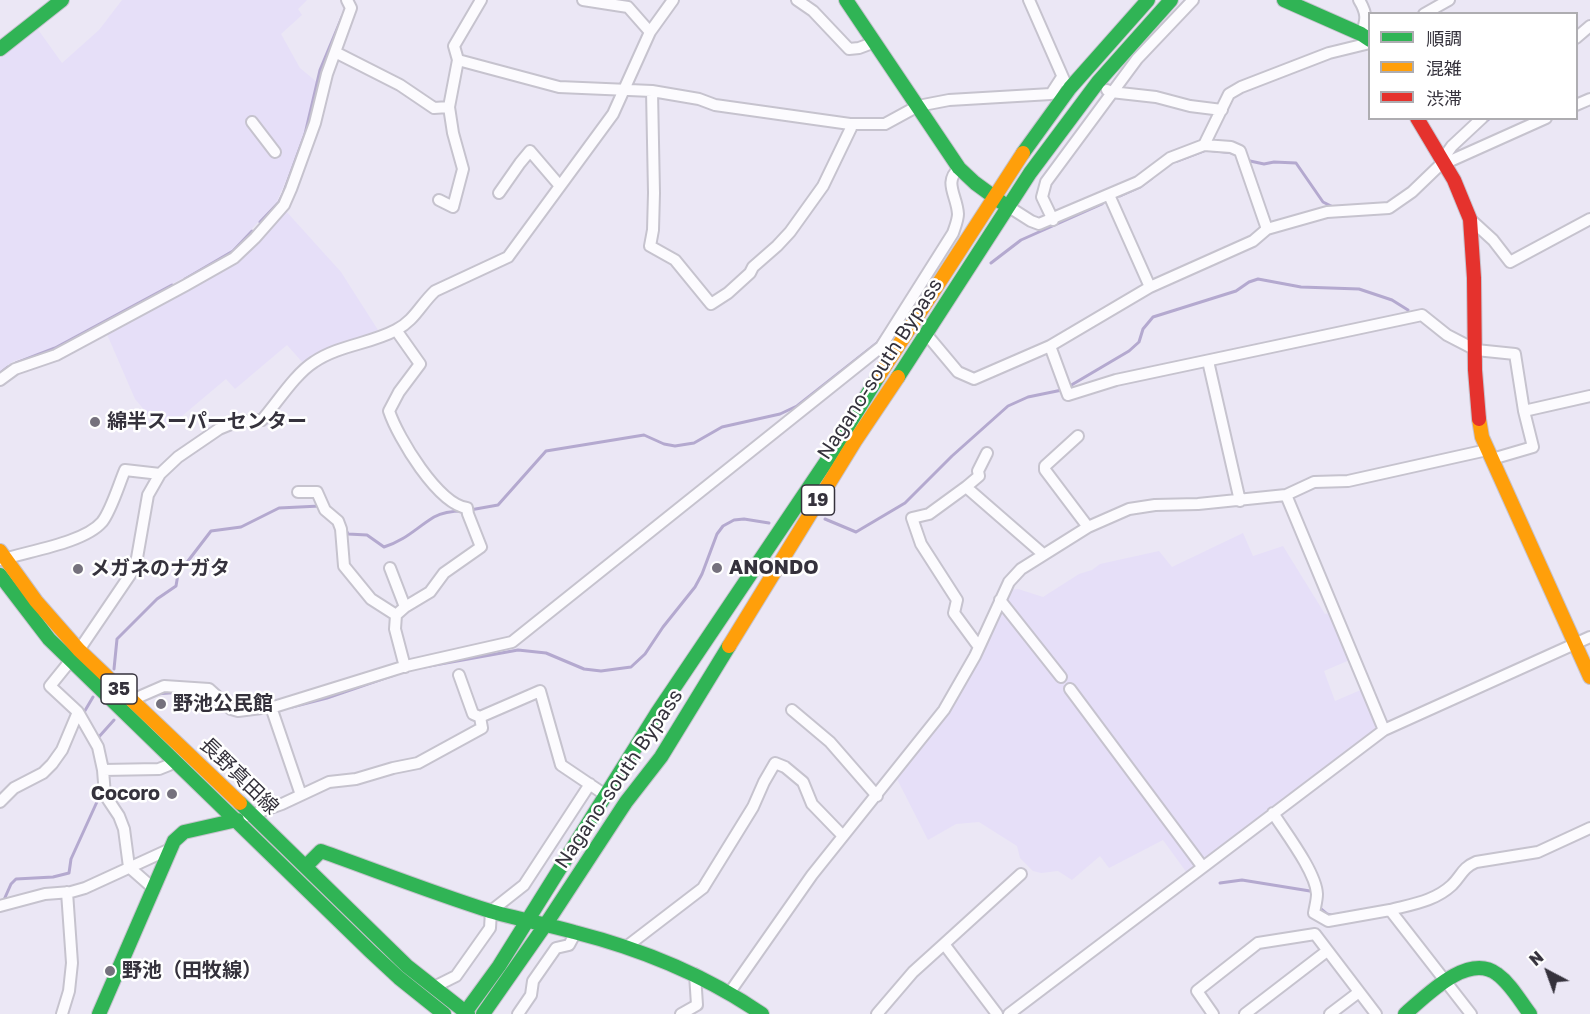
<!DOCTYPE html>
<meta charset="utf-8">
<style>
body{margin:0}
#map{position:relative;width:1590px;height:1014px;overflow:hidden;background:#ebe7f5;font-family:"Golos Text","Noto Sans JP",sans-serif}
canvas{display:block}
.legend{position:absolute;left:1368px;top:12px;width:210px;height:108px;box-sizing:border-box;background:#fff;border:2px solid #aeadb1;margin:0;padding:8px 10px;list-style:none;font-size:18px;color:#35323c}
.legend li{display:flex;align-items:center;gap:12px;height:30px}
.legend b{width:30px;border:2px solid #aeadb1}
.north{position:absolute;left:1518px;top:942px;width:60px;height:60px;-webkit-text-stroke:4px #fff;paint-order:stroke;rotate:319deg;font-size:16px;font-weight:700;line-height:24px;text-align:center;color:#35323c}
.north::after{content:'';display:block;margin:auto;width:21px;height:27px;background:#35323c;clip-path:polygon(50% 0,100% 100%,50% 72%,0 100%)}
</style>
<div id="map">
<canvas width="1590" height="1014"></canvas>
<ul class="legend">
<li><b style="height:8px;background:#30b455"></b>順調</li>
<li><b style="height:8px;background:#ff9f0a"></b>混雑</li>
<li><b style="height:8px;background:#e5322d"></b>渋滞</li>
</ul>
<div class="north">N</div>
</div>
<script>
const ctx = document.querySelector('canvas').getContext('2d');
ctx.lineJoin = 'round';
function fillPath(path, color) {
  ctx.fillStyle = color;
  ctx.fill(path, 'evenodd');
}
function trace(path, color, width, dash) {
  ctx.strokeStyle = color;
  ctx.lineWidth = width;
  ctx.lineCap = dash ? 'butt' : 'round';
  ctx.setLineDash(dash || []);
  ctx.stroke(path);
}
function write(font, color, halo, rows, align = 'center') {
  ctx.font = font + ' "Golos Text","Noto Sans JP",sans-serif';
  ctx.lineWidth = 5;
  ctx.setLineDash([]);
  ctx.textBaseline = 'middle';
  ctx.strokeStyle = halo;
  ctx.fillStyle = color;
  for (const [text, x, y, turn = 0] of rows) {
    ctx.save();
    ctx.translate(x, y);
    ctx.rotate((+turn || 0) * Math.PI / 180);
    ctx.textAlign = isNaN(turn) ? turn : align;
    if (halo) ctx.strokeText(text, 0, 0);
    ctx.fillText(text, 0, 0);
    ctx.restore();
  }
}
fillPath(new Path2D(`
 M 122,0 L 307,0 L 298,9 L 302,15 L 281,34 L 300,68 L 318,83 L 310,111 L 308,128 L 277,201 L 230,253 L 62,343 L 43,352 L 14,361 L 0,371 L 0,58 L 37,28 L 62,63 L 99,30 Z
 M 285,210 L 341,272 L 378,330 L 321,352 L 303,363 L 287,345 L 235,389 L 226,379 L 163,432 L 135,399 L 106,332 L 260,239 L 267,233 L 265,230 Z
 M 1243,533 L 1253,556 L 1283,546 L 1325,614 L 1334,612 L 1352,659 L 1324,671 L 1335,701 L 1363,689 L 1378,725 L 1377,731 L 1187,873 L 1163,840 L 1109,868 L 1100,856 L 1072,880 L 1058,871 L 1041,873 L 1033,871 L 1020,858 L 1017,846 L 979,822 L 956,824 L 928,840 L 896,777 L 949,707 L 1009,590 L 1018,589 L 1043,597 L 1079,574 L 1092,570 L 1100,564 L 1159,551 L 1172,567 Z`), '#e6dff8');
trace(new Path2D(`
 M 1484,123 L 1490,118
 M 1177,161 L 1206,150 L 1234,153
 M 1250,161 L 1264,164 L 1274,162 L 1296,163 L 1323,202 L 1333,207
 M 1120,196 L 1140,187 L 1152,178
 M 260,222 L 279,202 L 283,194 L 305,134 L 320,70 L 342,17
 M 991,263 L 1021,240 L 1102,204
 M 185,279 L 233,251 L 252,231
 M 16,363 L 55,348 L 172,285
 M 1513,371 L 1516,391
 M 0,373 L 8,367
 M 1068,387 L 1129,351 L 1139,342 L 1143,329 L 1153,317 L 1236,291 L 1249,282 L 1258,279 L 1301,287 L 1359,289 L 1392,300 L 1408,310
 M 470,510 L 498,505 L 546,451 L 644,435 L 664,444 L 675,446 L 694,443 L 722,427 L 780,414 L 797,406 L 877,343 L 890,324
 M 825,519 L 856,532 L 905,503 L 952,456 L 1008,406 L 1028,397 L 1062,390
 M 345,528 L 348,534 L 367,535 L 384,547 C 406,540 416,528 434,517 C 443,512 453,511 463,511
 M 424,667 L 518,650 L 546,653 L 584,669 L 601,671 L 631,667 L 645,654 L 663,627 L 695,587 L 702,574 L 717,534 L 723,526 L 734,520 L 744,519 L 769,523
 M 114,669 L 117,639 L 157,599 L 176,586 L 178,574 L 211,531 L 241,527 L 279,508 L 320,506
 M 156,694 L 182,692
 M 292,707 L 327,698 L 397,674
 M 83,714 L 93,697
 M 97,739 L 114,720
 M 1220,883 L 1242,880 L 1310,891
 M 3,902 L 11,884 L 16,879 L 53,877 L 69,873 L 71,859 L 101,793
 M 1321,909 L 1327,914 L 1335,916`), '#b4a9cf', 3);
const street = new Path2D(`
 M 583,0 L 628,7 L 650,32
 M 797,0 L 813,11 L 849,49 L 859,48 L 875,42
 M 1029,0 L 1065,82
 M 1359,0 C 1367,13 1367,20 1361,34
 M 1424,14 L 1449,0
 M 1576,38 L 1590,26
 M 335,52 L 400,85 L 434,108 L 449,107
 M 458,60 L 559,87 L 652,91 L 699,99 L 715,105 L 850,124 L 885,124 L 918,106 L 949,100 L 1051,94 L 1062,77
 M 1107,90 L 1111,92 L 1156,97 L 1190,106 L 1222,110
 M 652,91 L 654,193 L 653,230 L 650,246 L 675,260 L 711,304 L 728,293 L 750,273 L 753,267 L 777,246 L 790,232 L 823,186 L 851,128 L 850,124
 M 1576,105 L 1590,99
 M 252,122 L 275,152
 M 1204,145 L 1231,147 L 1240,151 L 1267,229
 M 1442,160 L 1452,146 L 1482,118
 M 499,193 L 520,163 L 530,151 L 560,186
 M 439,200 L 453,207 L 463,169 L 453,133 L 449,107 L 458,60 L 454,46 L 481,0
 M 1009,207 L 1031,221 L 1039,224 L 1138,182 L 1170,158 L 1204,145 L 1229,94 L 1241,87 L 1329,53 L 1370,43
 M 1470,219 L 1493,240 L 1510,262 L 1590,219
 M 1053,220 L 1042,197 L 1046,182 L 1137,59 L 1193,0
 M 1150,287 L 1253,241 L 1267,229 L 1327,212 L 1389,208 L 1412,192 L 1439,166 L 1546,118
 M 396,330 L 420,364 L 399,392 L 389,411 C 398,438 438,504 467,508 L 468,514 L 481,547 L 444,573 L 430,592 L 405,607
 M 927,335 L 958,372 L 974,379 L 1050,346 L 1150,287 L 1109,195
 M 1050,346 L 1068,395 L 1116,380 L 1422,315 L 1447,335 L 1476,350 L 1515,354 L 1524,411 L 1590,396
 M 1208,361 L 1240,501
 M 0,380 L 15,369 L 56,355 L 186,285 L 234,258 L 255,238 L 284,205 L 291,189 L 315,123 L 327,74 L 351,8 L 347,0
 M 1078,436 L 1045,466 L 1045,470 L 1088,527
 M 987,453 L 978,471 L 979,476 L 966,487 L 1043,554
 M 1492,459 L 1533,447 L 1524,411
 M 966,487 L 929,514 L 912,518 L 921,544 L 957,600 L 954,613 L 979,647
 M 298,492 L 317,492 L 325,510 L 338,521 L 341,529 L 344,566 L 371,599 L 396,615 L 405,607 L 390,568
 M 1286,495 L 1384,730
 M 1,560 C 28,551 84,543 102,522 C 111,511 119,484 125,470 L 160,474
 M 1000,600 L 1061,677
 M 396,615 L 395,629 L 405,667
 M 79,650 L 132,572 L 137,558 L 148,495 L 160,474 L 178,457 L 219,429 L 236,422 L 262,420 C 277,403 295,374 314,362 C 339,345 370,344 396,330 C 415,320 420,305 435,291 L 508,257 L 613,114 L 650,32 L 673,0
 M 459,675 L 473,714 L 480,717
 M 1070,689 L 1202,866
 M 132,701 L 141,696 L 164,686 L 209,689 L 231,709 L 238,711 L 277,706 L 406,666 L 512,642 L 881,347 L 953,233 C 955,227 958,220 958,214 C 957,195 943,183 959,168
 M 271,707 L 301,795
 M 792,710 L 830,742 L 877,796
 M 78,712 L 98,747 L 103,770 L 105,795 L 119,816 L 124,829 L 129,867 L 154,889
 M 103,770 L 159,769 L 169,765 L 174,759
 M 0,802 L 14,788 L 43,773 L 52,764 L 62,750 L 78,712 L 50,686 L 71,660
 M 1273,813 C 1285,832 1316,872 1317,894 C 1317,900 1315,907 1314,913 L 1328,921 L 1390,910 L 1471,1014
 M 248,816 L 282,804 L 329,782 L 356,779 L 393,768 L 418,763 L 482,728 L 480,717 L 540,691 L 561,765 L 607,796
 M 0,906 L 45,894 L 71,892 L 85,888 L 170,849
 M 1390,910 C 1413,904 1435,901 1452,885 C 1462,875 1462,868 1476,862 L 1538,852 L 1590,828
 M 944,944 L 1021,874
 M 626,947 L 703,888 L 753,807 L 764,782 L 775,763 L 785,767 L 803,782 L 812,804 L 843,836
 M 432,988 L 456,976 L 490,928 L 491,911 L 524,885 L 590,784
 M 730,992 L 812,875 L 944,710 L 975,656 L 1009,582 L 1021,569 L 1088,527 L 1129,509 L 1155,505 L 1198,504 L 1286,495 L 1314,482 L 1348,481 L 1487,450
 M 62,1014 L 69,991 L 72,963 L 67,892
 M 518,1014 L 531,995 L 533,981 L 556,948 L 569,945 L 576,932
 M 681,1014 L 697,1005 L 695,974
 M 877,1014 L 913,972 L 944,944 L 997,1014
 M 1009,1014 L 1384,730 L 1590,637
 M 1213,1014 L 1197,991 L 1258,943 L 1315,934 L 1376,1014
 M 1245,1014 L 1327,951
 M 1330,1014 L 1359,992`);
const fast = new Path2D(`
 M 846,0 L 959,168 L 975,183 L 1001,202
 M 1284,0 L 1361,34 L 1370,40
 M 0,49 L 62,0
 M 1023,153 L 1070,88 L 1148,0
 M 898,377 L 1030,173 L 1098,82 L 1171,0
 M 0,575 L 49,639 L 370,951 L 399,978 L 444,1014
 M 240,803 L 407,966 L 468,1014
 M 306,866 L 321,851 C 377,871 433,893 490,911 C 517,919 546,924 574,932 C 641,949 705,975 762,1014
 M 99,1014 L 174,841 L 184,832 L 237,820
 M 464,1014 L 499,966 L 657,713 L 826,462 L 878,377
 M 483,1014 L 546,924 L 626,802 L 661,757 L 729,646
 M 1405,1014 C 1426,996 1468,952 1497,974 C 1511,984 1520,1001 1530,1014`);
const slow = new Path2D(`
 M 878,377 L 1023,153
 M 1479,419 L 1482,437 L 1590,677
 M 0,551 L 36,601 L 79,650 L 240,803
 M 729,646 L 855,441 L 898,377`);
const jam = new Path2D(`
 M 1417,118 L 1454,180 L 1470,219 L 1474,278 L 1475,370 L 1479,419`);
trace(street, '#c6c3ce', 14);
trace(fast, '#c6c3ce', 16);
trace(slow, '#c6c3ce', 16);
trace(jam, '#c6c3ce', 16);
trace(street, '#fcfbfe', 10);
trace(fast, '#30b455', 14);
trace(slow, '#ff9f0a', 14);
trace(jam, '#e5322d', 14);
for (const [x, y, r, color] of [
 [95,422,6,"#75717d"],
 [717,568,6,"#75717d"],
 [78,569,6,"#75717d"],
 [161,704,6,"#75717d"],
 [172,794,6,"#75717d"],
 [110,971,6,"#75717d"]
]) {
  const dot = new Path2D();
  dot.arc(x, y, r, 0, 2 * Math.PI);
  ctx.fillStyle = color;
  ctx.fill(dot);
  trace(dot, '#fff', 2);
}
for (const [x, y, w] of [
 [818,500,33],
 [119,689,36]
]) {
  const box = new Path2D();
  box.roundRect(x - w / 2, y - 15, w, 30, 4.5);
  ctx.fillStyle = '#fff';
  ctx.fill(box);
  trace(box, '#35323c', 1.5);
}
write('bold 18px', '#35323c', null, [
 ["19",818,500],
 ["35",119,689]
]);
write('20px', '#35323c', '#fff', [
 ["Nagano-south Bypass",880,369,-57],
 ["長野真田線",239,776,44],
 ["Nagano-south Bypass",619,779,-56]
]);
write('bold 20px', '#35323c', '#fff', [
 ["綿半スーパーセンター",107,422],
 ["ANONDO",729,568],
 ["メガネのナガタ",90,569],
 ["野池公民館",173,704],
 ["Cocoro",160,794,"right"],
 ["野池（田牧線）",122,971]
], 'left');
</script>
